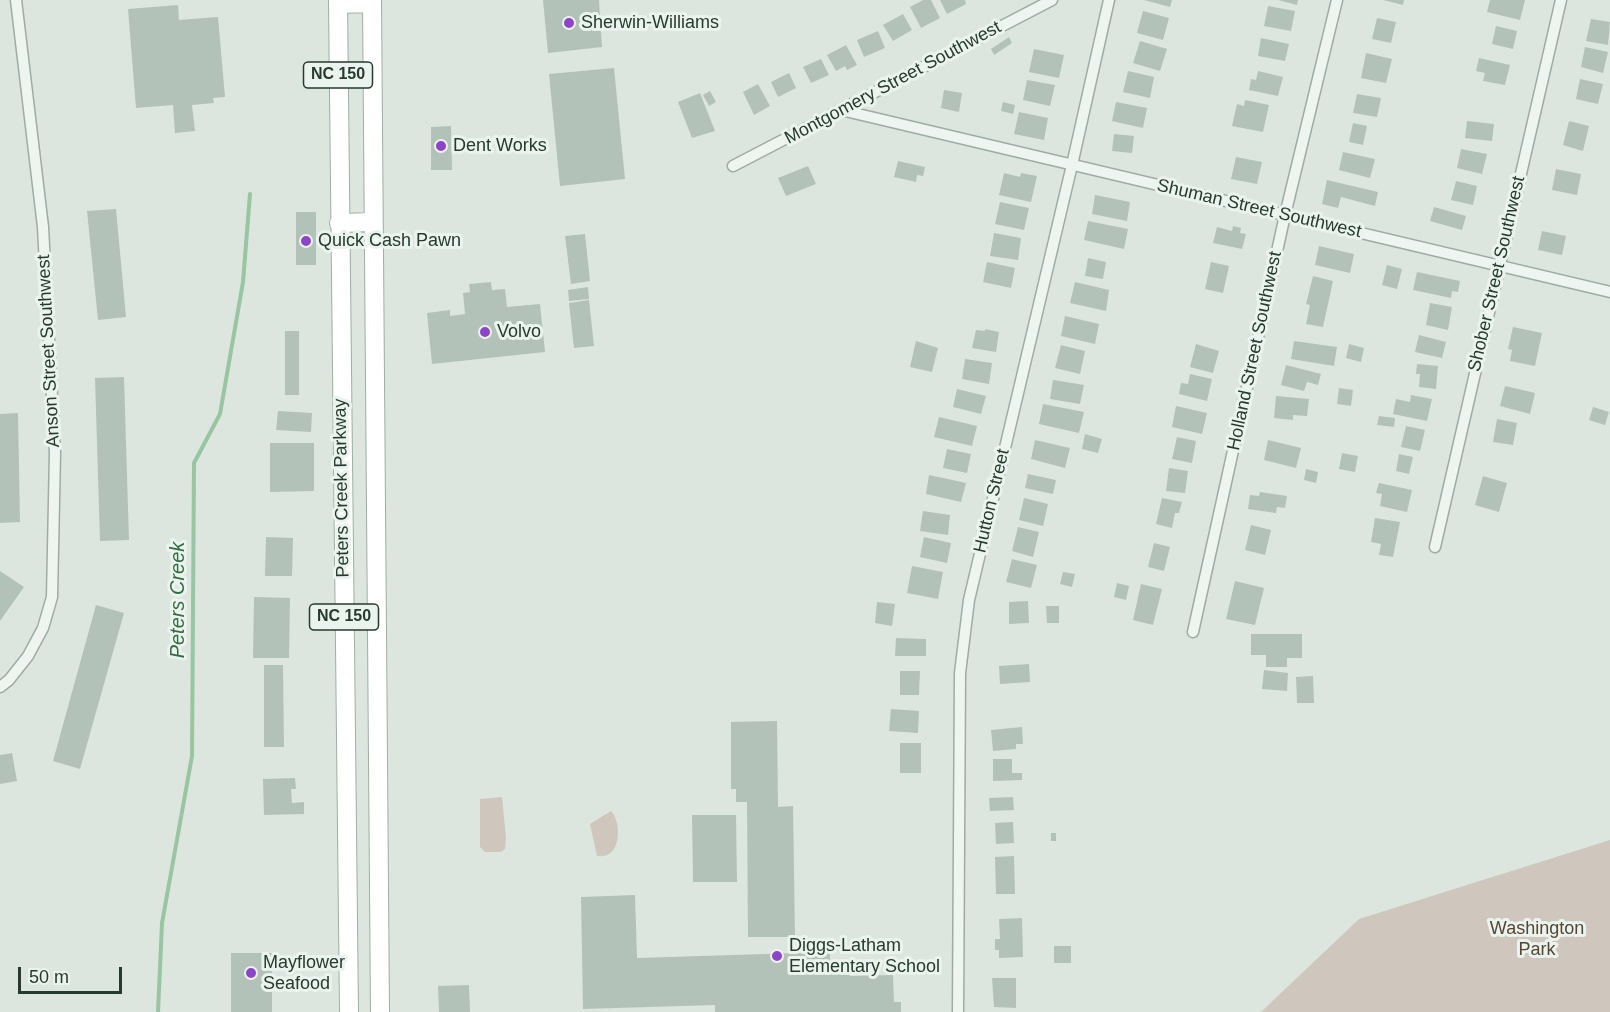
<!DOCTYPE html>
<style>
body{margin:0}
#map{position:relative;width:1610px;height:1012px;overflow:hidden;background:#dce6df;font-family:Arial,sans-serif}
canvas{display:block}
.scale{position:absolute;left:18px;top:967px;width:104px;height:27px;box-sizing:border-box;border:3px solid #263b2e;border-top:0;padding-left:8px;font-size:18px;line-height:21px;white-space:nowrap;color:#263b2e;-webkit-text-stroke:4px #ebf3ee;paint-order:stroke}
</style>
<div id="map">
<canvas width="1610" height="1012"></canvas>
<div class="scale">50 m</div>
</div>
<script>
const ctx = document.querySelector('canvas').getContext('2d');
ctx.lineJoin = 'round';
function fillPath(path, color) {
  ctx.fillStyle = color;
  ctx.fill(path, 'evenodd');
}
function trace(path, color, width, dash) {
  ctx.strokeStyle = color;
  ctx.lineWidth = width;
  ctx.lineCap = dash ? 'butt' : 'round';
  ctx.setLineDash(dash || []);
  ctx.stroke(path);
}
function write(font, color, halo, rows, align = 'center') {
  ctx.font = font + ' Arial,sans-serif';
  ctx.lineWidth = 6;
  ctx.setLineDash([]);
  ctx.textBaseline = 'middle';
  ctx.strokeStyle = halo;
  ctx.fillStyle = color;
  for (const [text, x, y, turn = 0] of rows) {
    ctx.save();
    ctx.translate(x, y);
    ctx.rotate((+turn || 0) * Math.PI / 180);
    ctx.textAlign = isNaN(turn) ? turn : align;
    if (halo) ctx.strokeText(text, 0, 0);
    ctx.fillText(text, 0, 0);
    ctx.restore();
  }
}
fillPath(new Path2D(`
 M 502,797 L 506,838 L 505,849 L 501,852 L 485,852 L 480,847 L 480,799 Z
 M 611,811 C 622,822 622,860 597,856 L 590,824 Z
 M 1610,840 L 1610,1012 L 1261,1012 L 1359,919 Z`), '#cfc6bd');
trace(new Path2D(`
 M 158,1012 L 162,923 L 192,756 L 194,463 L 220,414 L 243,282 L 250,194`), '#98c5a2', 4);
fillPath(new Path2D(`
 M 543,0 L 599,0 L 602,47 L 548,53 Z
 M 923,0 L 931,0 L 940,18 L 921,28 L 910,7 Z
 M 940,0 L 965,0 L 966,4 L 947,14 Z
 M 1144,0 L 1172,0 L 1170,7 Z
 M 1278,0 L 1298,0 L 1297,5 Z
 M 1383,0 L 1404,0 L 1403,5 Z
 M 1490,0 L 1525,0 L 1520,20 L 1487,12 Z
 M 178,5 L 179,20 L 218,17 L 225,97 L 213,98 L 214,103 L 192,105 L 195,131 L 175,133 L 173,105 L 136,108 L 128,9 Z
 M 1268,6 L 1295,11 L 1291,31 L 1264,26 Z
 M 1143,11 L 1169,18 L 1163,40 L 1137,33 Z
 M 903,14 L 912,30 L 893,41 L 883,25 Z
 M 1377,18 L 1396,22 L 1391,43 L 1372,39 Z
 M 1591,19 L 1610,22 L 1608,45 L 1586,41 Z
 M 1496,26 L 1517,31 L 1513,49 L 1492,44 Z
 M 878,31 L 885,48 L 864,57 L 857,40 Z
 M 1009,37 L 1012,43 L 994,55 L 991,49 Z
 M 1261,38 L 1289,44 L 1285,61 L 1258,56 Z
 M 1140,41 L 1167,49 L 1160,71 L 1133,63 Z
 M 846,45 L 857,65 L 847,70 L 845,66 L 836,71 L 827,55 Z
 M 1585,47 L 1608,52 L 1603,73 L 1581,67 Z
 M 1034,49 L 1064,55 L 1059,78 L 1029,72 Z
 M 1366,53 L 1392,59 L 1386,83 L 1361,78 Z
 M 1479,58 L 1510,65 L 1505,85 L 1483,81 L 1485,73 L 1476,71 Z
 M 821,59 L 829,75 L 811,83 L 803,67 Z
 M 614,68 L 625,179 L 560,186 L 549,74 Z
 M 1128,71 L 1154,77 L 1150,98 L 1123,92 Z
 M 1258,71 L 1283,77 L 1278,96 L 1249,90 L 1251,79 L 1256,80 Z
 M 789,73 L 796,88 L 778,97 L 771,82 Z
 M 1580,79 L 1603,84 L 1598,104 L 1576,99 Z
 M 1027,80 L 1055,85 L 1050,106 L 1023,100 Z
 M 758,84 L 770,106 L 754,115 L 743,92 Z
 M 944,90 L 962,93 L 959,112 L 941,108 Z
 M 710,91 L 716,102 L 709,106 L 703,95 Z
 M 700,93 L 715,131 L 692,138 L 678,102 Z
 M 1357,94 L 1381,98 L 1377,117 L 1353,113 Z
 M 1245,100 L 1269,105 L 1263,132 L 1232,126 L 1237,104 L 1244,106 Z
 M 1003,102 L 1015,105 L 1013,114 L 1001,111 Z
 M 1116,102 L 1147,108 L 1143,128 L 1112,121 Z
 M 1019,112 L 1048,118 L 1044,140 L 1014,134 Z
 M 1467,121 L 1494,124 L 1492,141 L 1465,138 Z
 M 1569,121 L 1589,126 L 1583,151 L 1563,145 Z
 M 1353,123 L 1367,126 L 1363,145 L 1349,142 Z
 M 451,126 L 452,170 L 431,170 L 431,127 Z
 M 1114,134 L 1134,136 L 1132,153 L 1112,151 Z
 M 1461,149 L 1487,154 L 1482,174 L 1457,168 Z
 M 1343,152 L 1375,159 L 1370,178 L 1339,170 Z
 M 1236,157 L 1262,162 L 1257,184 L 1231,179 Z
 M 898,161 L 925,167 L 923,176 L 917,175 L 916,182 L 894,177 Z
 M 808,166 L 816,184 L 786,196 L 778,178 Z
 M 1556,169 L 1581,174 L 1577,195 L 1552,190 Z
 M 1004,173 L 1020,177 L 1021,173 L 1037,176 L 1031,202 L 999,195 Z
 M 1327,180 L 1378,192 L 1375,206 L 1341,197 L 1338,208 L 1322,204 Z
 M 1456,181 L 1477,186 L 1473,205 L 1451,200 Z
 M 1095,195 L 1130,202 L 1127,221 L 1092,214 Z
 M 1000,202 L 1029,208 L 1024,230 L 995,224 Z
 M 1434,207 L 1466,216 L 1462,230 L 1430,221 Z
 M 116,209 L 126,317 L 98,320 L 87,211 Z
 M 296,212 L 316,212 L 316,265 L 296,265 Z
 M 1088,221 L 1128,229 L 1124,249 L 1084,240 Z
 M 1233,226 L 1241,228 L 1240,233 L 1246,234 L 1242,249 L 1213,243 L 1217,227 L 1232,231 Z
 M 1542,231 L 1566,236 L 1562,255 L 1538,250 Z
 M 994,233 L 1021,238 L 1018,260 L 990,256 Z
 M 585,234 L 590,281 L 571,284 L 565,236 Z
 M 1319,246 L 1354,254 L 1350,273 L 1315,265 Z
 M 1088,258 L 1106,262 L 1103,279 L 1085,276 Z
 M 987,262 L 1015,268 L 1011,288 L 983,282 Z
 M 1211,262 L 1229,266 L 1223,293 L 1205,289 Z
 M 1387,265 L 1402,269 L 1397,289 L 1382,285 Z
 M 1417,272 L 1460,281 L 1458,292 L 1452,291 L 1451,298 L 1413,290 Z
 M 1313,276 L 1333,281 L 1323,327 L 1306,324 L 1310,305 L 1306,304 Z
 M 491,282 L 492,290 L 505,289 L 507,307 L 540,304 L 545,352 L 432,364 L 427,313 L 450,310 L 450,316 L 465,314 L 463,293 L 470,292 L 469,284 Z
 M 1075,282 L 1109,290 L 1106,311 L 1070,303 Z
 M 588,287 L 589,299 L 569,301 L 568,290 Z
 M 589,300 L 594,346 L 574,348 L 569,303 Z
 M 1430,303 L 1452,307 L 1448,330 L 1426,325 Z
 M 1065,316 L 1099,324 L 1095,344 L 1061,336 Z
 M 1513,327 L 1542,333 L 1535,366 L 1510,361 L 1512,350 L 1508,349 Z
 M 985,329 L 999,332 L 996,352 L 972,348 L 976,330 L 985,331 Z
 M 285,331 L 299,331 L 299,395 L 285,395 Z
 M 1419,335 L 1446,342 L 1442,358 L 1415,352 Z
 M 916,341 L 938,348 L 932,372 L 910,367 Z
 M 1294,341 L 1337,347 L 1334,366 L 1291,359 Z
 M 1196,344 L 1219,351 L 1213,373 L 1190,367 Z
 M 1349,344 L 1364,348 L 1361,362 L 1346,358 Z
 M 1061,345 L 1085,351 L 1080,374 L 1055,368 Z
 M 965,359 L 992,363 L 989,384 L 962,379 Z
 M 1417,364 L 1438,366 L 1436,389 L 1419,387 L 1420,374 L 1416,374 Z
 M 1286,365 L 1321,374 L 1318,385 L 1307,382 L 1304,391 L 1281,385 Z
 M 1190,374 L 1212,379 L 1207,401 L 1179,394 L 1181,383 L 1188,384 Z
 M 124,377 L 129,540 L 100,541 L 95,378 Z
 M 1053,380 L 1084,385 L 1080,404 L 1050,399 Z
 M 1505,386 L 1535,393 L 1530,414 L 1500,406 Z
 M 1339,388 L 1353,390 L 1351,406 L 1337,404 Z
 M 957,389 L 986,396 L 981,414 L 953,407 Z
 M 1411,395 L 1432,399 L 1427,421 L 1393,414 L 1396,399 L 1410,402 Z
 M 1276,396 L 1309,399 L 1307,416 L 1293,415 L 1293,420 L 1274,418 Z
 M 1043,404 L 1084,412 L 1079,433 L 1039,424 Z
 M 1176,406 L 1207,413 L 1202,434 L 1172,427 Z
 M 1593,407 L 1609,412 L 1605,425 L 1589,420 Z
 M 278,411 L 312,413 L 311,432 L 276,430 Z
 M 18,413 L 20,522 L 0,523 L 0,414 Z
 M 1379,416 L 1395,418 L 1394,427 L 1377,425 Z
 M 939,417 L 977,426 L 972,446 L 934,437 Z
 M 1497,419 L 1517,423 L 1513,445 L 1493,442 Z
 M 1406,426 L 1425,430 L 1420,451 L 1401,447 Z
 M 1085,434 L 1102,439 L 1098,453 L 1082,449 Z
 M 1177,437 L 1196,441 L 1192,463 L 1172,459 Z
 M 1035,440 L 1070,448 L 1065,468 L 1031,459 Z
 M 1268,440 L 1301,448 L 1296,468 L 1264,460 Z
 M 270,443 L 314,443 L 314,491 L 270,492 Z
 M 947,449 L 971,454 L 967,473 L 943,468 Z
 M 1342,453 L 1358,456 L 1355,472 L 1339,469 Z
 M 1399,454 L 1413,457 L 1409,474 L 1396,471 Z
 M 1169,468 L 1188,471 L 1185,493 L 1166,491 Z
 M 1306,469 L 1318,472 L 1316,483 L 1304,480 Z
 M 1028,474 L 1056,480 L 1053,494 L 1025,488 Z
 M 929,475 L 966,483 L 961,502 L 926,494 Z
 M 1483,476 L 1507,483 L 1499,512 L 1475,505 Z
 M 1379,483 L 1412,490 L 1407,512 L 1380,506 L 1382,494 L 1376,493 Z
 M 1260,492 L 1287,496 L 1285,508 L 1277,507 L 1276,513 L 1248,509 L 1250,495 L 1259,496 Z
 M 1024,498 L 1048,504 L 1043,526 L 1019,520 Z
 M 1162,498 L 1182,502 L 1179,513 L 1175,513 L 1172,528 L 1156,524 Z
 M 923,511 L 950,515 L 948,535 L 920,531 Z
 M 1375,518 L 1400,522 L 1393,557 L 1379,555 L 1381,544 L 1371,542 Z
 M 1251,525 L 1271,530 L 1265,555 L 1245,550 Z
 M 1018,527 L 1039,532 L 1033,557 L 1012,551 Z
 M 266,537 L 293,538 L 292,576 L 265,576 Z
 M 924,537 L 951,543 L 947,563 L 920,557 Z
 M 1154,543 L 1170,547 L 1164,571 L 1148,567 Z
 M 1012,559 L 1037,565 L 1031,588 L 1006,582 Z
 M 912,566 L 943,572 L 938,599 L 907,593 Z
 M 0,571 L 24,587 L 0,621 Z
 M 1063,572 L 1075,574 L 1072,587 L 1060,584 Z
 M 1235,581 L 1264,588 L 1255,625 L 1226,619 Z
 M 1117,583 L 1129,586 L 1126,600 L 1114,597 Z
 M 1141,584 L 1162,589 L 1153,625 L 1133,620 Z
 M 254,597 L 290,598 L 289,658 L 253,658 Z
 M 1028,601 L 1029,623 L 1009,624 L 1009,602 Z
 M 877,602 L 895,604 L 892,626 L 875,623 Z
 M 96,605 L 124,613 L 80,769 L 53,761 Z
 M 1046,606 L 1059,606 L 1059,623 L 1047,623 Z
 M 1251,634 L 1302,634 L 1302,658 L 1287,658 L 1287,667 L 1266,667 L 1266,655 L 1251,655 Z
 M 896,638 L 926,639 L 926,656 L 895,656 Z
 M 1029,664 L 1030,682 L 1000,684 L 999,666 Z
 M 264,665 L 283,665 L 284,747 L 264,747 Z
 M 1264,670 L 1288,673 L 1287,691 L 1262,689 Z
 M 900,671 L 920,671 L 919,695 L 900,695 Z
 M 1313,676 L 1314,703 L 1297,703 L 1296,677 Z
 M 891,709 L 919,711 L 918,733 L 889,731 Z
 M 777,721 L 778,807 L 793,806 L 795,937 L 748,937 L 747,802 L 736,802 L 736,789 L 731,789 L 731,722 Z
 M 1022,727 L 1023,744 L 1016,744 L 1016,749 L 993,751 L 991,730 Z
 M 900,743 L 921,743 L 921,773 L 900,773 Z
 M 12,753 L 17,781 L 0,784 L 0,755 Z
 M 993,759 L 1012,759 L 1012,773 L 1022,773 L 1022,780 L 993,781 Z
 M 295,778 L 296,789 L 291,789 L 292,803 L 304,802 L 304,814 L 264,815 L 263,779 Z
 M 1013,797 L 1014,810 L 990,811 L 989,798 Z
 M 692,815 L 736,815 L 737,882 L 693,882 Z
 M 1013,822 L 1014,843 L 996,844 L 995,823 Z
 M 1051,833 L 1056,833 L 1056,841 L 1051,841 Z
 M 1014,856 L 1015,894 L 996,894 L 995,857 Z
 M 635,895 L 637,958 L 830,952 L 830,969 L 849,969 L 850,976 L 893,975 L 894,1002 L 901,1002 L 901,1012 L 715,1012 L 715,1005 L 583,1009 L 581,897 Z
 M 1022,918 L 1023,957 L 999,958 L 999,950 L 995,950 L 995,939 L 1000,939 L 999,919 Z
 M 1054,946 L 1071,946 L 1071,963 L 1054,963 Z
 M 231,953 L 272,953 L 272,1012 L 231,1012 Z
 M 992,978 L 1016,978 L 1016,1008 L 994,1007 Z
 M 469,985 L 470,1012 L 439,1012 L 438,986 Z`), '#b3c2b8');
const minor = new Path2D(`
 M 841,110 L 1610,292
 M 733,166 L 1052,0
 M 1435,547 L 1561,0
 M 1193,632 L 1285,215 L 1337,0
 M 0,687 L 9,680 L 28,656 L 43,628 L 52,597 L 55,453 L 43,227 L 16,0
 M 958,1012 L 960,673 L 969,600 L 1072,165 L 1109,0`);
const primary = new Path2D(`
 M 338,0 L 349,1012
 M 372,0 L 380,1012
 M 338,4 L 372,3
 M 339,223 L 373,222`);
trace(minor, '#9eaca3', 13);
trace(primary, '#9cb1a2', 20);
trace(minor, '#eef4f0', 10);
trace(primary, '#fff', 18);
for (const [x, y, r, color] of [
 [569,23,6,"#8e44c8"],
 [441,146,6,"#8e44c8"],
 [306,241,6,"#8e44c8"],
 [485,332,6,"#8e44c8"],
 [777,956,6,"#8e44c8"],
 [251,973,6,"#8e44c8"]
]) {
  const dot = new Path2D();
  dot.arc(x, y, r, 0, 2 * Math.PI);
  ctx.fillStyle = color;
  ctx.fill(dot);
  trace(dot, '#ebf3ee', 2);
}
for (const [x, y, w] of [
 [338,75,69],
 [344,617,69]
]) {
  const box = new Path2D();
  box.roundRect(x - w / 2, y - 13, w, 26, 4.5);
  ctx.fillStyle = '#ebf3ee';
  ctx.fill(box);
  trace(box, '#263b2e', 1.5);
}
write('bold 16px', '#263b2e', null, [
 ["NC 150",338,75],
 ["NC 150",344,617]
]);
write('18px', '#263b2e', '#ebf3ee', [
 ["Sherwin-Williams",581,23],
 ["Dent Works",453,146],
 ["Quick Cash Pawn",318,241],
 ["Volvo",497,332],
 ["Diggs-Latham",789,946],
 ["Elementary School",789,967],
 ["Mayflower",263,963],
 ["Seafood",263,984]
], 'left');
write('18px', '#263b2e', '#ebf3ee', [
 ["Montgomery Street Southwest",893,83,-28],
 ["Shuman Street Southwest",1259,209,13],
 ["Shober Street Southwest",1497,274,-77],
 ["Anson Street Southwest",49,351,-93],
 ["Holland Street Southwest",1255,351,-78],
 ["Peters Creek Parkway",342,488,-91],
 ["Hutton Street",992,501,-77]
]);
write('18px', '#564634', '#ebf3ee', [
 ["Washington",1537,929],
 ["Park",1537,950]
]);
write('italic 20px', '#326d42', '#ebf3ee', [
 ["Peters Creek",178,600,-90]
]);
</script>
